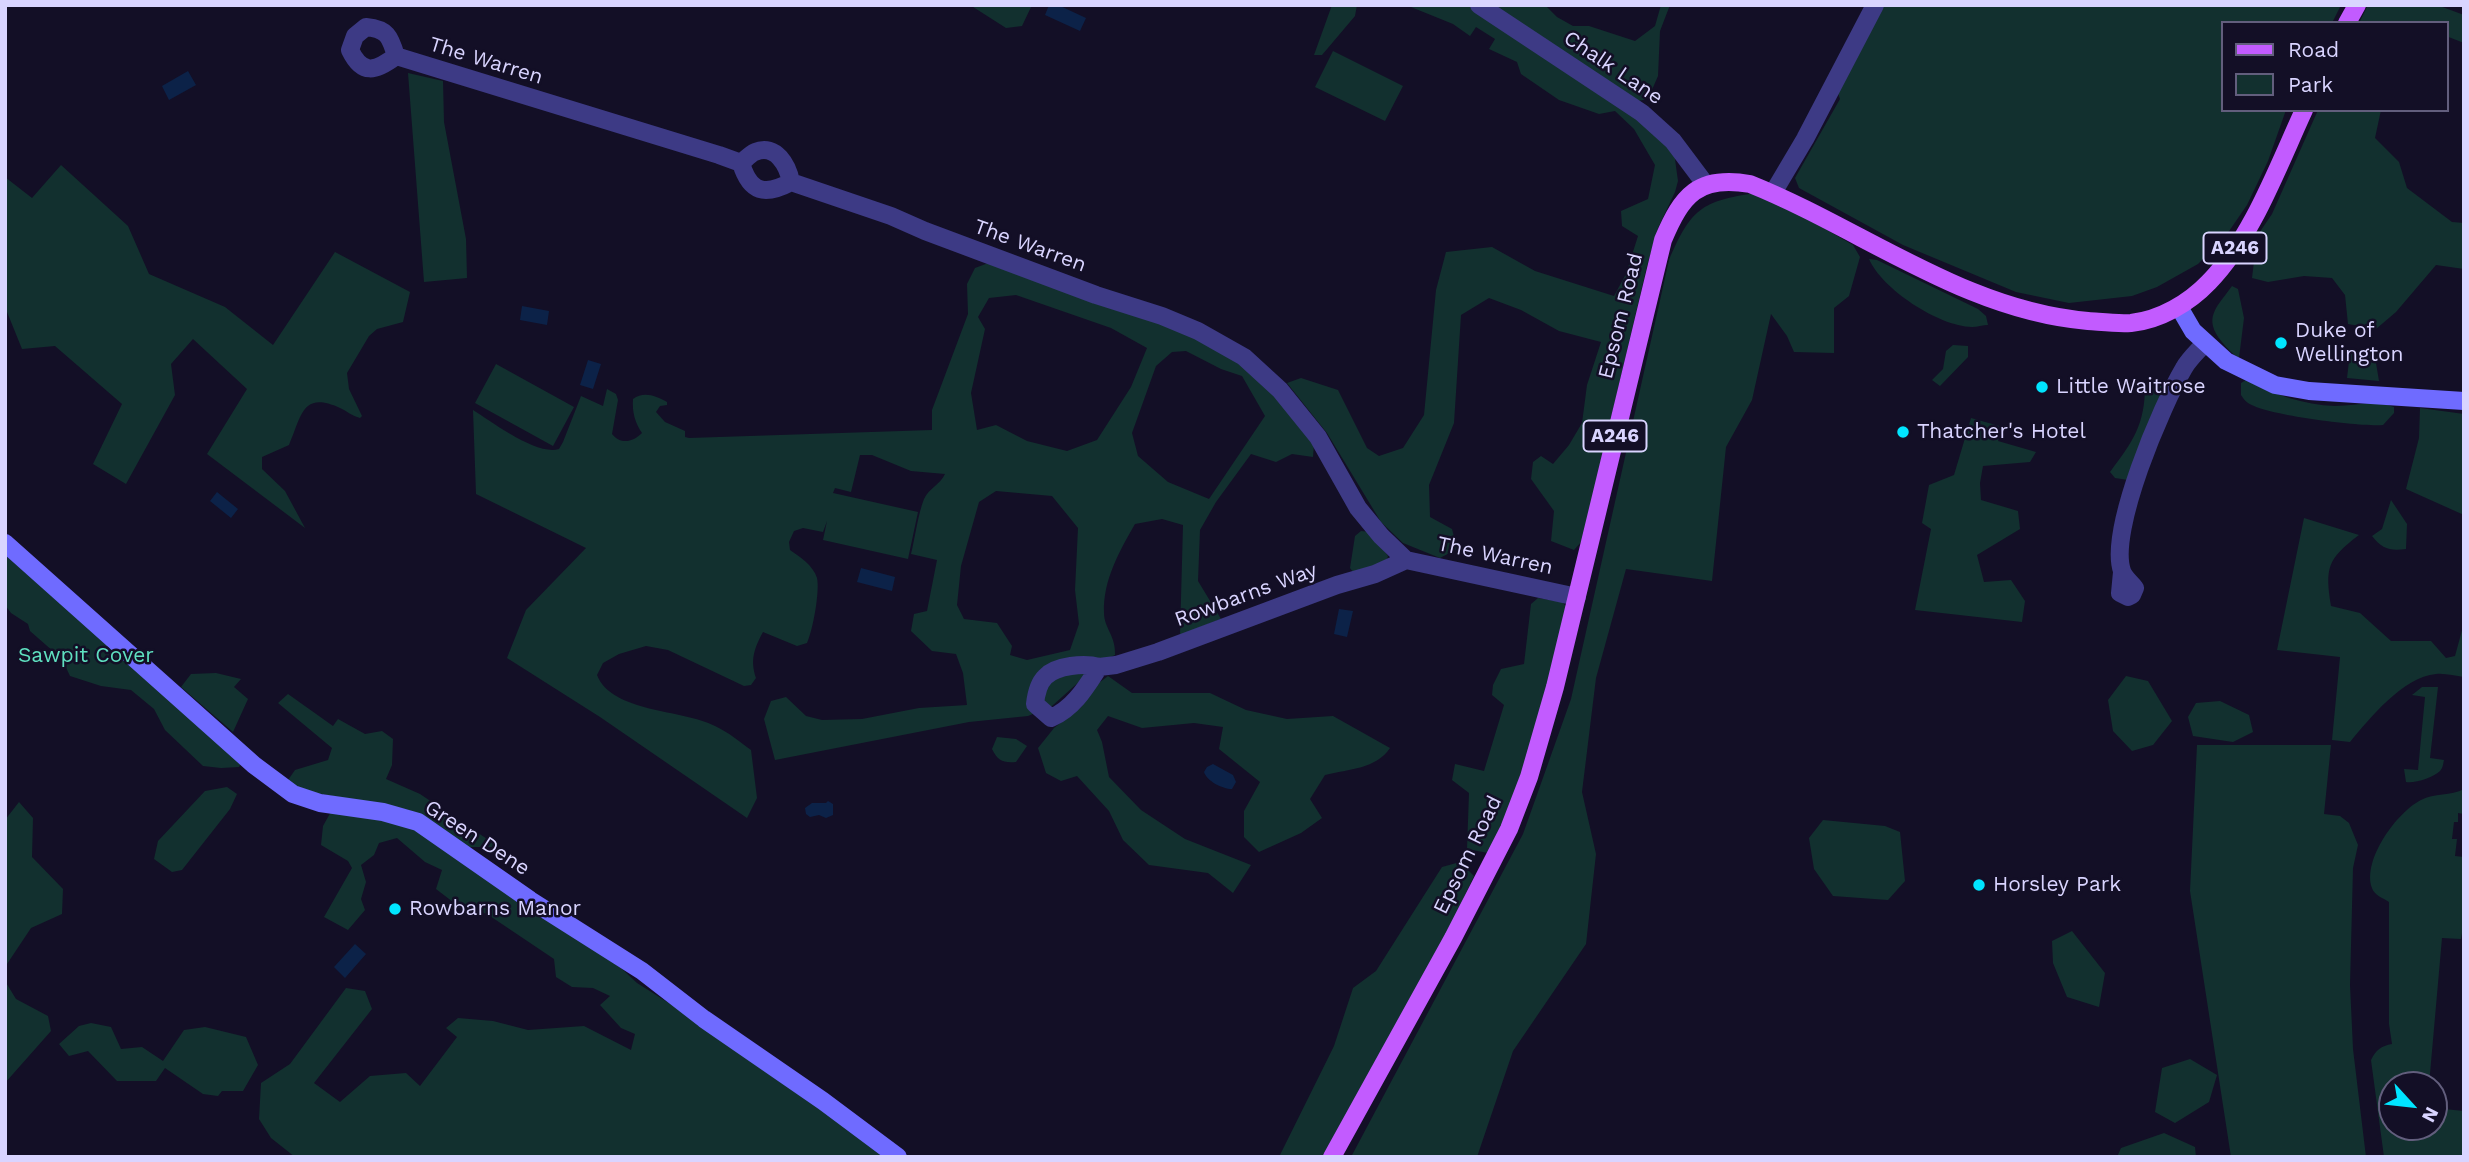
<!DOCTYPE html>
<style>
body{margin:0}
#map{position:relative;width:2469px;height:1162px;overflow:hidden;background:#130f26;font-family:"Work Sans",sans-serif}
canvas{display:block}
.frame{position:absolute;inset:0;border:7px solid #d9d4ff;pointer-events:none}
.legend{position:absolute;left:2221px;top:21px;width:228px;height:91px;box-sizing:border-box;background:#130f26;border:2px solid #625e7d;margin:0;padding:9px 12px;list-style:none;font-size:21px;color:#d9d4ff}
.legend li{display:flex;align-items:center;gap:14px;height:35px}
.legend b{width:35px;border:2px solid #625e7d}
.north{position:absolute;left:2378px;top:1071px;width:70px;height:70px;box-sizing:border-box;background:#130f26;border:2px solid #625e7d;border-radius:50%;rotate:117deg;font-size:19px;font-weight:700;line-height:28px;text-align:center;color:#d9d4ff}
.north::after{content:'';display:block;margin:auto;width:24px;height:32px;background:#00e5ff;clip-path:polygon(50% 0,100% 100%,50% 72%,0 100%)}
</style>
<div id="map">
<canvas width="2469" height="1162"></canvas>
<div class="frame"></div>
<ul class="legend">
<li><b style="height:9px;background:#c25bff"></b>Road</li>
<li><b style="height:19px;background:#12302f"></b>Park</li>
</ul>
<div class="north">N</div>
</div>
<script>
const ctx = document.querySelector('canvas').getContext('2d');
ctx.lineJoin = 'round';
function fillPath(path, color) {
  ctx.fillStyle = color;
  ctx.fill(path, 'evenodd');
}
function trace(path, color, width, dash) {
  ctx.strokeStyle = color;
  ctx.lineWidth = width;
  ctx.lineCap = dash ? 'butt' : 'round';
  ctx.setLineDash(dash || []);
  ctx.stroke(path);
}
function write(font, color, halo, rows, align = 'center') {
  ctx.font = font + ' "Work Sans",sans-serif';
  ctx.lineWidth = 5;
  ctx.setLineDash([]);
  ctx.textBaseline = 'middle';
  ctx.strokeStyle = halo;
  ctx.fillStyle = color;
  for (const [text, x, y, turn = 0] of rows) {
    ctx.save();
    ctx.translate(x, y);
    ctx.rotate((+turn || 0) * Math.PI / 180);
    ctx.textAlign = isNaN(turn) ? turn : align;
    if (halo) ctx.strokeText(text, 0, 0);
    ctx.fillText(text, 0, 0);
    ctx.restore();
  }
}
fillPath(new Path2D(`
 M 970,5 L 1032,5 L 1022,26 L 1006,28 Z
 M 1332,5 L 1357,5 L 1355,16 L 1322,55 L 1314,55 Z
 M 1406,5 L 1471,5 L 1628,108 L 1674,152 L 1678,181 L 1675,192 L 1658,228 L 1647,266 L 1582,541 L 1574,550 L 1551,541 L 1554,511 L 1531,479 L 1533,462 L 1541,456 L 1553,464 L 1569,445 L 1582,423 L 1587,385 L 1601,342 L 1559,331 L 1521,310 L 1489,298 L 1461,315 L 1454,423 L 1429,485 L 1430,517 L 1452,529 L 1457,549 L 1440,558 L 1403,543 L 1381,522 L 1327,433 L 1287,383 L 1301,378 L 1338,390 L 1367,448 L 1379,456 L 1403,448 L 1424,415 L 1436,290 L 1446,252 L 1492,247 L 1535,271 L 1614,296 L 1626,274 L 1638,236 L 1622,226 L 1621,211 L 1648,199 L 1655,165 L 1634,129 L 1615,111 L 1599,114 L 1559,100 L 1521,74 L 1517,62 L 1489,49 L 1495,39 L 1476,27 L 1470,36 L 1453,24 Z
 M 1493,5 L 1545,5 L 1557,17 L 1573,26 L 1589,26 L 1635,41 L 1655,26 L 1661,5 L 1670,5 L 1660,31 L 1658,76 L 1648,99 L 1638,101 Z
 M 1877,5 L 2341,5 L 2332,23 L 2222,23 L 2222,110 L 2286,110 L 2268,161 L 2247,205 L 2225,237 L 2198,264 L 2157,287 L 2132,296 L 2069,303 L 2016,292 L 1903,245 L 1799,188 L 1795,178 L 1840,99 L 1836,87 Z
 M 2368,5 L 2437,5 L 2464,15 L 2464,43 L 2446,36 L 2446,23 L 2359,23 Z
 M 1333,51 L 1403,86 L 1385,121 L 1315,87 Z
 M 408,73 L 443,81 L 444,122 L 466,239 L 467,278 L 424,282 Z
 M 2318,110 L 2381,110 L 2375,138 L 2399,162 L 2407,188 L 2452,222 L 2464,223 L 2464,269 L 2436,265 L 2396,312 L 2376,329 L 2348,324 L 2345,295 L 2332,278 L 2304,276 L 2268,282 L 2252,278 L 2257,236 L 2272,214 Z
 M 61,165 L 128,226 L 149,274 L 225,307 L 273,345 L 335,252 L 410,292 L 403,322 L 377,329 L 369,336 L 347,373 L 349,389 L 362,416 L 360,418 C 352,416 347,411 340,408 C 302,391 302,415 289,445 L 262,457 L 262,469 L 285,491 L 305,528 L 207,454 L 247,389 L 193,339 L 171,364 L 175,395 L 126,484 L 93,464 L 122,404 L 55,346 L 22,349 L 5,307 L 5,177 L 32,198 Z
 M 1756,193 L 1789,208 L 1853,245 L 1860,257 L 1849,296 L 1834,308 L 1834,353 L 1794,352 L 1787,336 L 1771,314 L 1752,400 L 1726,447 L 1712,581 L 1626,569 L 1596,678 L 1582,792 L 1596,854 L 1586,944 L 1513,1051 L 1477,1157 L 1351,1157 L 1523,834 L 1571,699 L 1669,260 C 1691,209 1701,201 1756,193 Z
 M 1869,259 L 1877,260 L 1978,309 L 1986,316 L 1988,325 C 1983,325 1977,327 1972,327 C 1938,326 1882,289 1869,259 Z
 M 991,262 L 1017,268 L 1219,347 L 1263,382 L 1314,444 L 1313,457 L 1292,454 L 1276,462 L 1251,454 L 1216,502 L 1200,530 L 1198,581 L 1221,619 L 1180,635 L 1183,525 L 1162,519 L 1135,524 C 1119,552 1103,580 1104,613 C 1104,628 1116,636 1115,655 L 1102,661 L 1052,706 L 1028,716 L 969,722 L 775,760 L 764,719 L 771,701 L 786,697 L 806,716 L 822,720 L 862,719 L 919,708 L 967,705 L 963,673 L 956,654 L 932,651 L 911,631 L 914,614 L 927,611 L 937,560 L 911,554 C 915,538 918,514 924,499 C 929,488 940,485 945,474 L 911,471 L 872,455 L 860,455 L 851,492 L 835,488 L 833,493 L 918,512 L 908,559 L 823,540 L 827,521 L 823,532 L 803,528 L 794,531 L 789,542 L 790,550 C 800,557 813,565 817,578 C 820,591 813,630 807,643 L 797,646 L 763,632 C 754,649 750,660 756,678 L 751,685 L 744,686 L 668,650 L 646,646 L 619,654 L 603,663 L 597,675 C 612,713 682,709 715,726 C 728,732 740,742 751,750 L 757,798 L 747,818 L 600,717 L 507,658 L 526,610 L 586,548 L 476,494 L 473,410 C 492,422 537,456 559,449 L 563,442 L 581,396 L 603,406 L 607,389 L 616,394 L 618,400 L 612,434 C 621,445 633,442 642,433 C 635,423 632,412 633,399 C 644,391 656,396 667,402 L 667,405 L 660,406 L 656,412 L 665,422 L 685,431 L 685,437 L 689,438 L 932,430 L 932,410 L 968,314 L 967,284 L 975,268 ZM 1016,295 L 1111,328 L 1147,348 L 1131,387 L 1097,440 L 1067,451 L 1027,441 L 996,425 L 977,430 L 971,393 L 985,329 L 978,317 L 989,298 ZM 1186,351 L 1221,369 L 1242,376 L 1265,416 L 1209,499 L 1168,482 L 1138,456 L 1132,433 L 1156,366 L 1172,352 ZM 996,491 L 1052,496 L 1078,528 L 1075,590 L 1079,624 L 1070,650 L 1027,660 L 1010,655 L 1012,646 L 997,623 L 964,619 L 957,605 L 961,566 L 979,502 Z
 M 2232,286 L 2238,289 L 2244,318 L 2239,358 C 2232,354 2227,348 2222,342 C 2202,318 2217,307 2232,286 Z
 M 1953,345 L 1968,346 L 1968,357 L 1940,386 L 1932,380 L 1943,369 L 1946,351 Z
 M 2362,349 L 2375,357 L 2379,381 L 2347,378 L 2350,353 L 2362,354 Z
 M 496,364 L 574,407 L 553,446 L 475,403 Z
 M 2246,380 C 2273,394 2304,405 2335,406 C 2355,406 2374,400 2394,407 L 2394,413 L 2383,425 C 2360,427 2265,415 2248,403 C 2245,401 2243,398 2241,395 L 2241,383 Z
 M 2156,381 L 2168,389 L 2128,480 L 2115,478 L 2110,472 C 2133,441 2145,425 2145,385 Z
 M 2420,408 L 2464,414 L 2464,515 L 2406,489 L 2419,438 Z
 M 1971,418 L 2003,427 L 1998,441 L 2036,452 L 2030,462 L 1983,466 L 1980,483 L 1981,500 L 2018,511 L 2020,529 L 1977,555 L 1984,582 L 2011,580 L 2025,601 L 2022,622 L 1915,610 L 1931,529 L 1922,523 L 1929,485 L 1954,475 Z
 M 2391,500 L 2407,524 L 2406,549 C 2390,551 2382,549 2372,536 L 2382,529 Z
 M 2304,518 L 2359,535 C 2327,559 2325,568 2331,606 L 2360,613 L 2391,641 L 2431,641 L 2446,658 L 2455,656 L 2464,623 L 2464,677 C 2455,676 2445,673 2436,674 C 2403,677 2370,718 2350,742 L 2332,740 L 2340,657 L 2277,650 Z
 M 1361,531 L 1370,532 L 1388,556 L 1386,562 L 1353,572 L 1350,568 L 1355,536 Z
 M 5,555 L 242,761 L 239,767 L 221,768 L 203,766 L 165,730 L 154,709 L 131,690 L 101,686 L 70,676 L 62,659 L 30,631 L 28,624 L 11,613 L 5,605 Z
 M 1538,598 L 1562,602 L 1568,608 L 1549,692 L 1504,826 L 1488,853 L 1467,849 L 1469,793 L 1452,780 L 1455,764 L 1484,771 L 1504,705 L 1492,695 L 1493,685 L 1501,669 L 1524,664 L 1531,604 Z
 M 216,673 L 241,679 L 234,687 L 248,699 L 233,732 L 181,687 L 191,674 Z
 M 1108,676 L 1132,693 L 1210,693 L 1246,710 L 1287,719 L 1333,716 L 1390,748 C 1376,769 1349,769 1325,775 L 1310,799 L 1322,818 L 1301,833 L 1259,852 L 1244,837 L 1244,811 L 1260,782 L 1219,749 L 1223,727 L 1194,723 L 1142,728 L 1108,716 L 1097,730 L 1102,742 L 1109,777 L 1141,810 L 1185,839 L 1251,865 L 1233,893 L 1208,873 L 1149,865 L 1123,840 L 1109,811 L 1077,776 L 1061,781 L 1046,773 L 1038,748 L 1054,728 L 1082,706 L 1091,689 Z
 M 2126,676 L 2148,681 L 2172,721 L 2153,745 L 2132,751 L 2113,731 L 2108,700 Z
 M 2422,687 L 2438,687 L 2430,758 L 2444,760 C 2443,764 2443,768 2440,771 C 2434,777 2414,784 2406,782 L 2404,769 L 2418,770 L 2425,697 L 2412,695 Z
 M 288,694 L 333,726 L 338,719 L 365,734 L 382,731 L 393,739 L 392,765 L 386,779 L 420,794 L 499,847 L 468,847 L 409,810 L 300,790 L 288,780 L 295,770 L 328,760 L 332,748 L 278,703 Z
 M 2220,701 L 2249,715 L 2253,732 L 2233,742 L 2193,736 L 2188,717 L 2196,703 Z
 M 997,737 L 1016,739 L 1027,746 L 1016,762 C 1003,763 998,761 992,749 Z
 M 2197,745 L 2331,745 L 2324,814 L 2340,816 L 2349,823 L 2358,845 L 2353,868 L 2350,985 L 2353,1049 L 2366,1157 L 2231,1157 L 2190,891 Z
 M 227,787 L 237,794 L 230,809 L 182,870 L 172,872 L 154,859 L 158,841 L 205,791 Z
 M 2464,789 L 2464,814 L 2458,813 L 2458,822 L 2454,822 L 2452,839 L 2457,839 L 2455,856 L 2464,857 L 2462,933 L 2461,939 L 2442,938 L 2429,1085 L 2392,1085 L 2392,1127 L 2434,1127 L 2434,1108 L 2464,1111 L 2464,1157 L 2384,1157 L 2371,1060 C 2376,1050 2381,1046 2392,1044 L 2389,1024 L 2389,902 C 2383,898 2374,895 2372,888 C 2362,860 2397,812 2421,800 C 2434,793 2451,796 2464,789 Z
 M 19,802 L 33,818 L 32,857 L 63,889 L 62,914 L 31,928 L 5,967 L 5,820 Z
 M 333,808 L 416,829 L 621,968 L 637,983 L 699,1022 L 888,1157 L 295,1157 L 271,1138 L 259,1119 L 261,1083 L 290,1064 L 346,988 L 365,991 L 372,1009 L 314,1083 L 340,1102 L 370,1076 L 406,1073 L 420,1086 L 457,1037 L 446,1028 L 458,1018 L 493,1021 L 528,1030 L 584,1026 L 631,1050 L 635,1034 L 621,1028 L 600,1005 L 610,996 L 593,988 L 572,987 L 556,977 L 554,959 L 487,914 L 453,902 L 436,889 L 442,870 L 425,862 L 397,838 L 379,843 L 374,855 L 361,865 L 366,882 L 361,899 L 365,910 L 348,930 L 324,917 L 352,868 L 348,861 L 321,845 L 323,826 Z
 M 1823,820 L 1885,826 L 1900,832 L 1905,881 L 1888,900 L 1833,896 L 1814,869 L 1809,838 Z
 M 1460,862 L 1474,876 L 1440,947 L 1324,1157 L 1279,1157 L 1334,1046 L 1353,988 L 1376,971 L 1442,867 Z
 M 2072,931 L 2105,973 L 2099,1007 L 2067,997 L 2053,963 L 2052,941 Z
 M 5,981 L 16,999 L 48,1016 L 51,1031 L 5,1083 Z
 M 91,1023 L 111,1027 L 121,1049 L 142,1047 L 163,1061 L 184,1030 L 205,1027 L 246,1037 L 258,1065 L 243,1091 L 222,1091 L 218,1096 L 203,1094 L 165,1068 L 156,1081 L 117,1081 L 88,1051 L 69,1056 L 59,1044 L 79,1026 Z
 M 2190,1059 L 2217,1075 L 2209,1102 L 2175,1123 L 2155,1112 L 2162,1068 Z
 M 2164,1133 L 2195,1147 L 2196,1157 L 2117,1157 L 2121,1148 Z`), '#12302f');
fillPath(new Path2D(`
 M 1049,5 L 1058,5 L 1086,18 L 1080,31 L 1045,15 Z
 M 188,71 L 196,85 L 169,100 L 162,86 Z
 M 522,306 L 549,311 L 547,325 L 520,320 Z
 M 588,360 L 601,364 L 593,389 L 580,385 Z
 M 217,492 L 238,509 L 231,518 L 210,501 Z
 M 861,568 L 895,577 L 892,591 L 857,582 Z
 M 1339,609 L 1353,611 L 1347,637 L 1334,634 Z
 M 1213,764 L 1233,775 L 1236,782 L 1232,789 C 1222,789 1207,781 1204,772 L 1207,767 Z
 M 828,801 L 833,804 L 833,815 L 826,818 L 819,815 L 810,817 L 806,814 L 805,808 L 812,803 L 826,803 Z
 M 355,944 L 366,954 L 345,978 L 334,967 Z`), '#0c2248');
trace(new Path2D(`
 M 1479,5 L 1642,113 L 1673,141 L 1706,185
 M 366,27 C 387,29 390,36 396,56 C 375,72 362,75 350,50 L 355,36 Z
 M 396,56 L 719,155 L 741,163 C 750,193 765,196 791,182 L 891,216 L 925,231 L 1096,295 L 1162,316 L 1198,331 L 1244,357 L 1280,390 L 1318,437 L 1358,508 L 1381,536 L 1406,560 L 1577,597
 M 741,163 C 745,160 750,154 755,152 C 776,143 788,166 791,182
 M 1773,193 L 1805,139 L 1875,5
 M 2122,572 L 2120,593 L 2128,597 L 2132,595 L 2135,588 C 2131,583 2124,577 2122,571 C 2108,531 2162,405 2184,368 C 2189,359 2198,351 2205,343
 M 1099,667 C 1085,663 1056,665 1045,677 C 1038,684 1036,695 1035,704 L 1051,718 C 1074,708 1086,687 1099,667 L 1116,665 L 1158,652 L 1337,585 L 1375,574 L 1406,560`), '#3d3a85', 18);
trace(new Path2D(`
 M 2179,307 L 2193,331 L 2226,361 L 2275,385 L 2309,391 L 2464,401
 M 5,543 L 254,765 L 293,794 L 320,803 L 383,812 L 418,822 L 530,900 L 642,971 L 704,1019 L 823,1101 L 898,1157`), '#6f6bff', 18);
trace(new Path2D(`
 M 2347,23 L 2357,5
 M 1332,1157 L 1453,938 L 1509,829 L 1529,777 L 1555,687 L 1663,240 C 1682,195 1698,175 1750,184 C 1862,229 1965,311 2088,321 C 2102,322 2117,324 2131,323 C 2160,320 2189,303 2209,282 C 2252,238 2278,166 2304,110`), '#c25bff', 18);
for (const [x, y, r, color] of [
 [2281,343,7,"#00e5ff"],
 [2042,387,7,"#00e5ff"],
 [1903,432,7,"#00e5ff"],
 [1979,885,7,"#00e5ff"],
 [395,909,7,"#00e5ff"]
]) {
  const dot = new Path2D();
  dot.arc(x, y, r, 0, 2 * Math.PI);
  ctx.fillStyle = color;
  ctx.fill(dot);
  trace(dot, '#130f26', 2.5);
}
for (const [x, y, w] of [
 [2235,248,63],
 [1615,436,63]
]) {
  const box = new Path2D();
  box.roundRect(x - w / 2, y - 15.5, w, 31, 5);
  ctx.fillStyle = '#130f26';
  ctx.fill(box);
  trace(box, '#d9d4ff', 2);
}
write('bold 19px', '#d9d4ff', null, [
 ["A246",2235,248],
 ["A246",1615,436]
]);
write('21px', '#d9d4ff', '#130f26', [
 ["The Warren",486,61,17],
 ["Chalk Lane",1613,68,34],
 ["The Warren",1030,246,20],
 ["Epsom Road",1621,316,-76],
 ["The Warren",1495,556,12],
 ["Rowbarns Way",1246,595,-20],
 ["Green Dene",477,838,33],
 ["Epsom Road",1468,855,-64]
]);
write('21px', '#d9d4ff', '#130f26', [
 ["Duke of",2295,331],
 ["Wellington",2295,355],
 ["Little Waitrose",2056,387],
 ["Thatcher's Hotel",1917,432],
 ["Horsley Park",1993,885],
 ["Rowbarns Manor",409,909]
], 'left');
write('21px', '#5fe0c0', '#130f26', [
 ["Sawpit Cover",86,656]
]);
</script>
